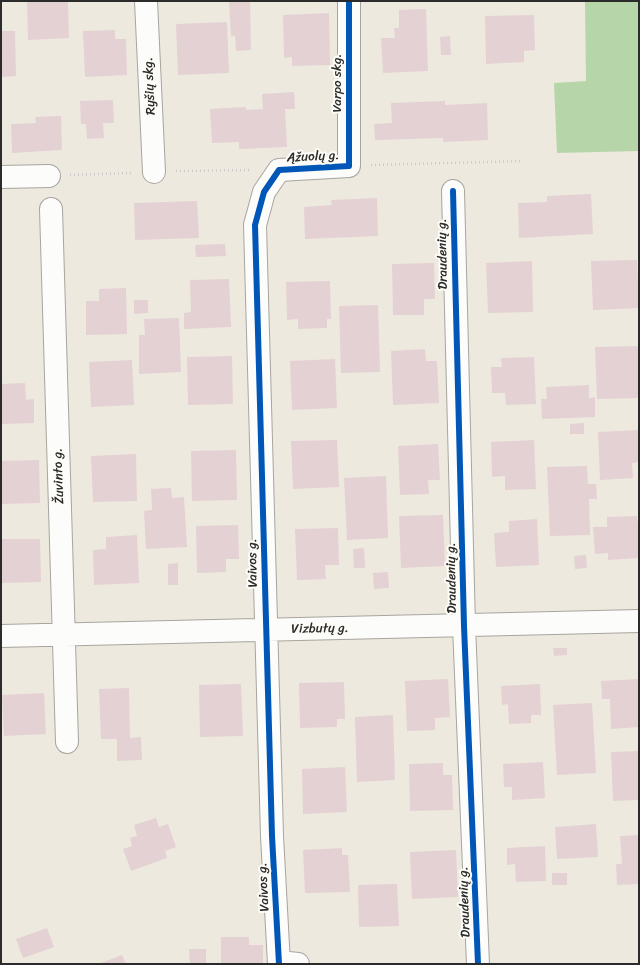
<!DOCTYPE html>
<meta charset="utf-8">
<style>
body{margin:0}
#map{position:relative;width:640px;height:965px;overflow:hidden;background:#eee9de;font-family:Sriracha,sans-serif}
canvas{display:block}
.frame{position:absolute;inset:0;border:2px solid #2b2b2b;pointer-events:none}
</style>
<div id="map">
<canvas width="640" height="965"></canvas>
<div class="frame"></div>
</div>
<script>
const ctx = document.querySelector('canvas').getContext('2d');
ctx.lineJoin = 'round';
function fillPath(path, color) {
  ctx.fillStyle = color;
  ctx.fill(path, 'evenodd');
}
function trace(path, color, width, dash) {
  ctx.strokeStyle = color;
  ctx.lineWidth = width;
  ctx.lineCap = dash ? 'butt' : 'round';
  ctx.setLineDash(dash || []);
  ctx.stroke(path);
}
function write(font, color, halo, rows, align = 'center') {
  ctx.font = font + ' Sriracha,sans-serif';
  ctx.lineWidth = 4;
  ctx.setLineDash([]);
  ctx.textBaseline = 'middle';
  ctx.strokeStyle = halo;
  ctx.fillStyle = color;
  for (const [text, x, y, turn = 0] of rows) {
    ctx.save();
    ctx.translate(x, y);
    ctx.rotate((+turn || 0) * Math.PI / 180);
    ctx.textAlign = isNaN(turn) ? turn : align;
    if (halo) ctx.strokeText(text, 0, 0);
    ctx.fillText(text, 0, 0);
    ctx.restore();
  }
}
fillPath(new Path2D(`
 M 585,1 L 639,1 L 639,151 L 557,153 L 554,83 L 586,81 Z`), '#b6d6a9');
fillPath(new Path2D(`
 M 27,1 L 68,1 L 69,38 L 28,40 Z
 M 229,1 L 250,1 L 251,50 L 236,51 L 235,36 L 231,36 Z
 M 426,9 L 428,71 L 383,73 L 381,38 L 395,38 L 394,28 L 399,28 L 399,10 Z
 M 329,13 L 330,65 L 292,66 L 292,57 L 284,58 L 283,15 Z
 M 534,15 L 535,50 L 524,51 L 524,62 L 486,64 L 485,16 Z
 M 227,22 L 229,73 L 178,75 L 176,24 Z
 M 115,30 L 115,39 L 126,39 L 127,75 L 85,77 L 83,31 Z
 M 1,31 L 15,31 L 16,76 L 1,77 Z
 M 450,36 L 451,55 L 441,55 L 440,37 Z
 M 294,92 L 295,109 L 285,109 L 287,147 L 239,149 L 239,142 L 212,143 L 210,109 L 246,107 L 246,110 L 263,109 L 262,94 Z
 M 113,100 L 114,123 L 103,123 L 104,138 L 87,139 L 86,124 L 81,124 L 80,101 Z
 M 445,101 L 445,105 L 487,103 L 488,140 L 443,142 L 443,138 L 375,140 L 374,124 L 392,123 L 391,103 Z
 M 61,116 L 62,150 L 12,153 L 11,124 L 36,123 L 35,117 Z
 M 591,194 L 593,234 L 519,238 L 518,203 L 547,202 L 547,196 Z
 M 377,198 L 378,236 L 305,239 L 304,207 L 332,205 L 331,200 Z
 M 197,201 L 199,238 L 135,240 L 134,203 Z
 M 225,244 L 226,256 L 196,257 L 195,245 Z
 M 637,260 L 639,308 L 593,310 L 591,261 Z
 M 532,261 L 533,312 L 488,313 L 486,263 Z
 M 434,263 L 435,299 L 424,299 L 424,315 L 393,315 L 392,264 Z
 M 229,279 L 231,327 L 184,329 L 184,313 L 191,312 L 190,280 Z
 M 330,281 L 331,319 L 327,319 L 327,328 L 298,329 L 298,319 L 287,320 L 286,282 Z
 M 126,288 L 127,334 L 86,335 L 86,301 L 99,301 L 99,289 Z
 M 134,300 L 148,300 L 148,313 L 134,314 Z
 M 378,305 L 380,372 L 341,373 L 339,306 Z
 M 179,318 L 181,372 L 139,374 L 139,335 L 145,335 L 144,319 Z
 M 639,346 L 639,398 L 597,399 L 595,347 Z
 M 425,349 L 426,361 L 437,361 L 439,403 L 393,405 L 391,351 Z
 M 232,356 L 233,404 L 188,405 L 187,357 Z
 M 534,357 L 536,404 L 506,405 L 505,393 L 492,393 L 491,367 L 502,367 L 501,358 Z
 M 335,359 L 337,408 L 292,410 L 290,361 Z
 M 132,360 L 134,405 L 91,407 L 89,362 Z
 M 25,383 L 26,400 L 34,399 L 34,423 L 1,424 L 1,384 Z
 M 589,385 L 589,398 L 595,397 L 595,417 L 542,419 L 541,399 L 547,399 L 546,387 Z
 M 584,423 L 584,434 L 570,434 L 570,424 Z
 M 639,430 L 639,462 L 632,463 L 633,478 L 600,480 L 598,432 Z
 M 337,440 L 339,487 L 293,489 L 291,441 Z
 M 534,440 L 536,489 L 505,490 L 505,476 L 492,477 L 491,442 Z
 M 438,444 L 440,480 L 428,480 L 429,494 L 400,495 L 398,446 Z
 M 236,450 L 237,500 L 192,501 L 191,451 Z
 M 136,454 L 137,501 L 93,502 L 91,456 Z
 M 39,460 L 40,503 L 1,504 L 1,461 Z
 M 587,466 L 588,484 L 596,484 L 597,499 L 589,499 L 590,535 L 550,536 L 547,467 Z
 M 386,476 L 388,538 L 347,540 L 344,478 Z
 M 171,488 L 172,498 L 184,497 L 187,547 L 146,549 L 144,511 L 152,510 L 151,489 Z
 M 443,515 L 445,566 L 401,568 L 399,516 Z
 M 637,516 L 637,521 L 639,521 L 639,558 L 608,560 L 608,553 L 595,554 L 593,527 L 607,527 L 607,517 Z
 M 537,519 L 539,565 L 496,567 L 494,533 L 509,532 L 509,521 Z
 M 238,525 L 239,559 L 226,559 L 226,572 L 197,573 L 196,526 Z
 M 338,528 L 339,565 L 325,565 L 326,579 L 297,580 L 295,529 Z
 M 137,535 L 139,583 L 94,585 L 93,550 L 106,549 L 106,537 Z
 M 1,539 L 40,539 L 41,582 L 1,583 Z
 M 364,548 L 365,568 L 354,568 L 353,549 Z
 M 586,555 L 587,568 L 575,569 L 574,556 Z
 M 178,563 L 178,585 L 168,585 L 168,564 Z
 M 388,572 L 389,588 L 374,589 L 373,573 Z
 M 553,648 L 567,648 L 567,655 L 554,656 Z
 M 448,679 L 450,717 L 435,718 L 435,730 L 407,731 L 405,681 Z
 M 639,679 L 639,727 L 611,729 L 610,699 L 602,699 L 601,681 Z
 M 344,682 L 345,719 L 337,719 L 337,727 L 300,728 L 299,683 Z
 M 241,684 L 243,736 L 200,737 L 199,685 Z
 M 540,684 L 541,715 L 531,715 L 531,723 L 509,724 L 508,704 L 502,705 L 501,686 Z
 M 129,688 L 130,738 L 141,737 L 142,760 L 117,761 L 117,739 L 101,739 L 99,689 Z
 M 44,693 L 46,734 L 4,736 L 2,695 Z
 M 592,703 L 596,773 L 557,775 L 553,705 Z
 M 393,715 L 395,780 L 357,782 L 355,717 Z
 M 639,751 L 639,800 L 613,801 L 611,752 Z
 M 543,762 L 545,798 L 512,800 L 512,787 L 504,787 L 503,764 Z
 M 443,763 L 443,775 L 452,775 L 453,810 L 410,811 L 409,764 Z
 M 345,767 L 347,812 L 303,814 L 302,769 Z
 M 156,818 L 159,827 L 168,824 L 176,847 L 165,851 L 167,858 L 131,871 L 123,849 L 132,846 L 130,838 L 137,836 L 134,825 Z
 M 596,824 L 598,857 L 557,859 L 555,827 Z
 M 639,835 L 639,884 L 617,885 L 616,864 L 622,864 L 620,836 Z
 M 545,846 L 546,881 L 516,882 L 515,864 L 507,865 L 507,848 Z
 M 342,848 L 342,855 L 348,855 L 350,892 L 305,893 L 303,850 Z
 M 456,850 L 458,897 L 412,899 L 410,852 Z
 M 552,873 L 567,873 L 567,885 L 552,885 Z
 M 397,884 L 399,926 L 359,927 L 358,885 Z
 M 47,928 L 54,947 L 23,958 L 16,939 Z
 M 221,937 L 249,937 L 249,945 L 263,945 L 263,964 L 221,964 Z
 M 189,949 L 206,949 L 206,964 L 190,964 Z
 M 122,955 L 126,964 L 98,964 Z`), '#e4d1d4');
const street = new Path2D(`
 M 146,1 L 154,172
 M 1,177 L 49,176
 M 453,191 L 464,626 L 478,964
 M 51,209 L 67,742
 M 1,636 L 639,621
 M 279,962 L 298,964
 M 279,964 L 272,836 L 255,225 L 264,192 L 279,170 L 349,166 L 349,1`);
trace(street, '#a8a59f', 24);
trace(new Path2D(`
 M 371,165 L 523,161
 M 176,171 L 251,170
 M 70,175 L 133,173`), '#cbcac8', 2.5, [1, 3]);
trace(street, '#fcfcfa', 22);
trace(new Path2D(`
 M 453,191 L 464,626 L 478,964
 M 279,964 L 272,836 L 255,225 L 264,192 L 279,170 L 349,166 L 349,1`), '#0057b8', 6);
write('13px', '#2b2b2b', '#fdfcf7', [
 ["Varpo skg.",338,83,-90],
 ["Ryšių skg.",150,86,-93],
 ["Ąžuolų g.",313,157,-3],
 ["Draudenių g.",443,254,-91],
 ["Žuvinto g.",59,476,-92],
 ["Vaivos g.",253,563,-91],
 ["Draudenių g.",452,578,-91],
 ["Vizbutų g.",320,629,-1],
 ["Vaivos g.",264,887,-93],
 ["Draudenių g.",465,902,-92]
]);
</script>
